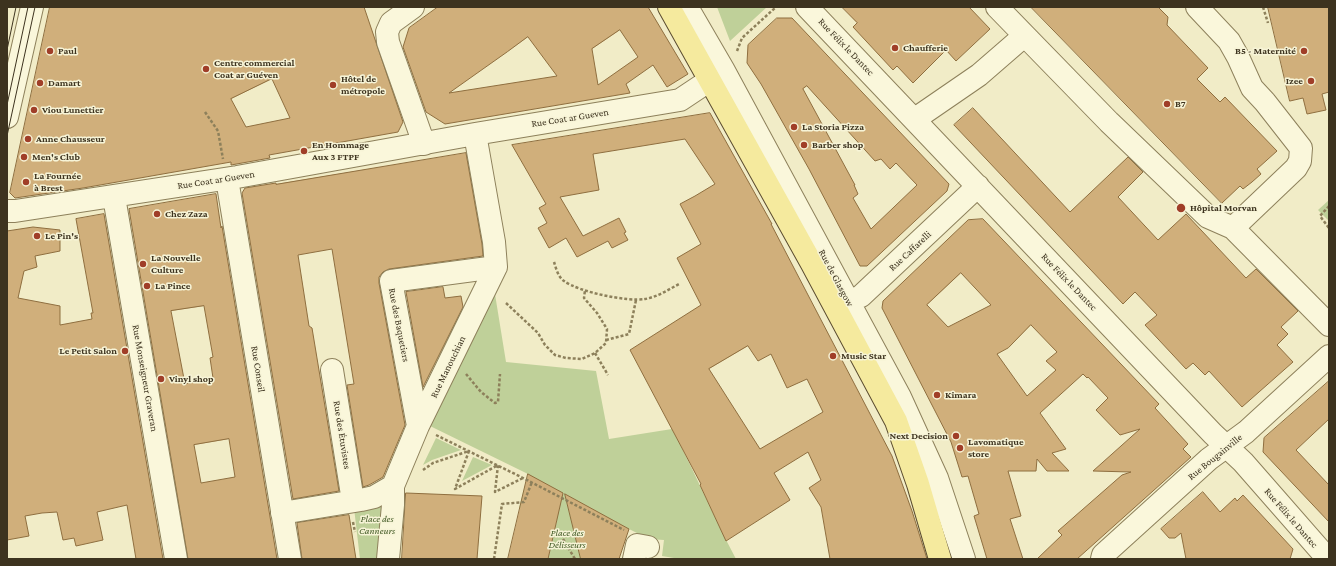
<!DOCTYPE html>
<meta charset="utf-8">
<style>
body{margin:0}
#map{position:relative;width:1336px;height:566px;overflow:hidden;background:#f1ecc7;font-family:"Crimson Pro",serif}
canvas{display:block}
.frame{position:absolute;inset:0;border:8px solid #3d331f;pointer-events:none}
</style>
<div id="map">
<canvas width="1336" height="566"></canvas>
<div class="frame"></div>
</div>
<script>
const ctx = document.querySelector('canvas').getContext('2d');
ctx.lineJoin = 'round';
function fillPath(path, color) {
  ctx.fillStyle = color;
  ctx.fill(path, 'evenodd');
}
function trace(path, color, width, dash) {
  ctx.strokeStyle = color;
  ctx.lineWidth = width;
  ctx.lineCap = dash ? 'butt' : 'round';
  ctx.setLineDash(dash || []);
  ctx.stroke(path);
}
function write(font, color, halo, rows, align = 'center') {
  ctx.font = font + ' "Crimson Pro",serif';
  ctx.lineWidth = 3;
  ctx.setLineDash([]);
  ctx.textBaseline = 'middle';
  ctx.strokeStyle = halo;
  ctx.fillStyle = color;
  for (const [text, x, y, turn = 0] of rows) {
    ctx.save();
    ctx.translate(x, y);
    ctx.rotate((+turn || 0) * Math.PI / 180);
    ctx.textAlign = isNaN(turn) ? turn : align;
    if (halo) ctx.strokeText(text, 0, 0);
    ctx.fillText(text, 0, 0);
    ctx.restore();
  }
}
fillPath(new Path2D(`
 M 717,7 L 767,7 L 730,41 Z
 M 1329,200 L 1329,221 L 1318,210 Z
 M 494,288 L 506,362 L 596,371 L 609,439 L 672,429 C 695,472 713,516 736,559 L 680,559 L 662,556 L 664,540 L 649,539 L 629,529 L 585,529 L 579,550 L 582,559 L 548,559 L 557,520 L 519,508 L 528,474 L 430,426 Z
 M 436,438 L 461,450 L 432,460 L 423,465 Z
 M 473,457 L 492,465 L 462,481 Z
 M 398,497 L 398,559 L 360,559 L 354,508 Z`), '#bfd099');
const building = new Path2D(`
 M 50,7 L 364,7 L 403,122 L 398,132 L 269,155 L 270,158 L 231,165 L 231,162 L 83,188 L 15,198 L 10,193 ZM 272,79 L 290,118 L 246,127 L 231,99 Z
 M 438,7 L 648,7 L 688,74 L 667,87 L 653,65 L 626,84 L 630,93 L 445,124 L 426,112 L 403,47 L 409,28 ZM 620,30 L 638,57 L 598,85 L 592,49 ZM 528,37 L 557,76 L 449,93 L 507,52 Z
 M 842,7 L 969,7 L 990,29 L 956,61 L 946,50 L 913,83 L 897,66 L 893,70 L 853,27 L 857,23 Z
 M 1031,7 L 1158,7 L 1168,17 L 1167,25 L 1208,68 L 1197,79 L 1220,102 L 1225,97 L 1277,151 L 1257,169 L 1261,174 L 1252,182 L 1243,189 L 1240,186 L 1222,203 Z
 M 1268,7 L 1329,7 L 1329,92 L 1322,94 L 1326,110 L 1307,114 L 1303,98 L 1290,101 Z
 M 777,18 L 792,18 L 949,184 L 947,191 L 867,266 L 860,266 L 809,169 L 761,84 L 747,63 L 748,45 ZM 807,86 L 875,161 L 881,159 L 890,169 L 896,163 L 917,185 L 871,229 L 853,198 L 858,194 L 854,185 L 855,185 L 803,89 Z
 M 973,108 L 1070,212 L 1128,157 L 1143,172 L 1118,197 L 1158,240 L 1186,214 L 1246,278 L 1256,269 L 1298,311 L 1281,327 L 1288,334 L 1277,345 L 1293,362 L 1242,407 L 1209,371 L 1205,375 L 1193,363 L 1186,369 L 1145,325 L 1157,315 L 1135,292 L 1123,304 L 954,125 Z
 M 710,113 L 772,224 L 771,224 L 892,456 L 912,511 L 927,559 L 830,559 L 821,507 L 809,488 L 821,480 L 808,452 L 774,473 L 790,500 L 726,541 L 700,485 L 701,484 L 630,350 L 701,305 L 677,258 L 701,244 L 680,204 L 695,196 L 715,184 L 685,139 L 593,154 L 599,190 L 560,197 L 583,236 L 619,218 L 626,232 L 624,233 L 628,240 L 612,248 L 608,241 L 577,257 L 566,238 L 549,248 L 538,228 L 547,223 L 539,208 L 546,204 L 512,145 ZM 748,346 L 758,361 L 771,354 L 787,388 L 807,379 L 823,412 L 760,449 L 709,369 Z
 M 466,153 L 482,244 L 483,256 L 389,269 L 383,272 L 379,277 L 379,283 L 405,425 L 383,477 L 369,485 L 363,487 L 347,385 L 354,384 L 332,249 L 298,255 L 309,326 L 312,328 L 339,491 L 293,499 L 242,193 L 245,188 L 276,183 L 276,184 Z
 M 216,194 L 221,228 L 222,226 L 277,559 L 188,559 L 129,209 ZM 204,306 L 213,357 L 210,358 L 213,378 L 185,384 L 171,311 ZM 229,439 L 235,477 L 201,483 L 194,445 Z
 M 104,214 L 163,559 L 136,559 L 127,505 L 97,512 L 103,540 L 76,546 L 74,538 L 63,540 L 57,512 L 42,513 L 25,516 L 29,536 L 7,540 L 7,231 L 33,227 L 60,230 L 60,251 L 35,256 L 37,267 L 24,271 L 18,298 L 60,306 L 60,325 L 92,319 L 91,313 L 93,313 L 76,219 Z
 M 983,219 L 1159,404 L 1155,408 L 1188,444 L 1183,449 L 1191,457 L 1077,559 L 1037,559 L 1062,535 L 1058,531 L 1122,475 L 1131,472 L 1093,471 L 1140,429 L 1120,435 L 1096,410 L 1108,398 L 1088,377 L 1087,378 L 1083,374 L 1040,413 L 1066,449 L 1052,453 L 1069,471 L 1047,471 L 1037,459 L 1036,471 L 1008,471 L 1021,516 L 1010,519 L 1023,559 L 987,559 L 974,516 L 979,514 L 968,476 L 962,477 L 951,442 L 882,308 L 883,301 L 968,220 ZM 961,273 L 991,305 L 948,327 L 927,305 ZM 1031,325 L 1057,352 L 1046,361 L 1056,370 L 1027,396 L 997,354 L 1008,348 Z
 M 443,287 L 445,298 L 461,296 L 463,307 L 423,387 L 406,292 Z
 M 1329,381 L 1329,419 L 1296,450 L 1329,485 L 1329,522 L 1263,452 L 1264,438 Z
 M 528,474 L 563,493 L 548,559 L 508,559 Z
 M 1203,492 L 1220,512 L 1235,498 L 1237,501 L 1243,495 L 1293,549 L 1290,559 L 1186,559 L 1181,533 L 1175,538 L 1169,538 L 1161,529 Z
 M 406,493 L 482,496 L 477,559 L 402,559 Z
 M 565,494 L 629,529 L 619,559 L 581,559 Z
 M 349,515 L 356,559 L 302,559 L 297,523 Z`);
fillPath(building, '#d0af7b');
trace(building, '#8e6e3f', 1);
const minor = new Path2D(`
 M 413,7 L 391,23 L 387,32 L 388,42 L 424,144
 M 687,7 L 723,69 L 900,397 L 937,478 L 964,559
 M 807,7 L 1213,434 L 1243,462 L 1328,559
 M 997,7 L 1109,122 L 1208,217 L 1233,228 L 1329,325
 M 1197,7 L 1229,41 L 1238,57 L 1252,88 L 1265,102 L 1301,148 L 1300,161 L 1296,168 L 1233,228
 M 7,117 L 32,7
 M 915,119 L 979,75 L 1024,36
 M 227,179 L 290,559
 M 114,197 L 176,559
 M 7,211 L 15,211 L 237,177 L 475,134 L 680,100 L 710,80
 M 837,308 L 861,296 L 978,186
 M 332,370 L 353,501
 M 418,426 L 391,281 L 496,267
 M 282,513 L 361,500 L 374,497 L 393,486 L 418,426 L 496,267 L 494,242 L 475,134
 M 388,559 L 393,505 L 393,486
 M 634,559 L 637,545 L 648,547
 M 1102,559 L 1103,555 L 1209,459 L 1246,432 L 1329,356`);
const major = new Path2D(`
 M 669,7 L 812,264 L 896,421 L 918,484 L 940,559`);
trace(minor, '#8d805b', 24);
trace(major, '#5b4c2f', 24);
trace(new Path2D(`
 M 1263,7 L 1268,23
 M 737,51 L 742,38 L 776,7
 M 205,112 L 218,131 L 223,159
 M 1329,206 L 1320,216 L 1329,228
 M 554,262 C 556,268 558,277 564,281 C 579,292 627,302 645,299 C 657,297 668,290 679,284
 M 506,303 L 538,333 L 545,345 L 555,355 L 566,358 L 582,359 L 595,353 L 606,343 L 607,329 L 597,313 L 584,298 L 585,290
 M 606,340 L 629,334 L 636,300
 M 595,353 L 608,375
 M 466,374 L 481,392 L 495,403 L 498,402 L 500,374
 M 436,435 L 523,478 L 624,530
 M 423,470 L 433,463 L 469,451 L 455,489 L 498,465 L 495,492 L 523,478
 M 353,522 L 355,532
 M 563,539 L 575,559
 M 494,559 L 502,504 L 524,502 L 532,482`), '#8d805b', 2.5, [3, 2]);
trace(minor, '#faf7db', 22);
trace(major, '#f5ea9e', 22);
trace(new Path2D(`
 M 7,50 L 16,7
 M 7,105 L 28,7
 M 7,136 L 35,7`), '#3d331f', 1);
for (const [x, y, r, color] of [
 [895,48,4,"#a03e28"],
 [50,51,4,"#a03e28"],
 [1304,51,4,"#a03e28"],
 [206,69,4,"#a03e28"],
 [1311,81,4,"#a03e28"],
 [40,83,4,"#a03e28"],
 [333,85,4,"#a03e28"],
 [1167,104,4,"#a03e28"],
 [34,110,4,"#a03e28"],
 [794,127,4,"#a03e28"],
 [28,139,4,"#a03e28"],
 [804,145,4,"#a03e28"],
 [304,151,4,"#a03e28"],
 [24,157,4,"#a03e28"],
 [26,182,4,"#a03e28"],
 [1181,208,5,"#a03e28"],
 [157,214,4,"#a03e28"],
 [37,236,4,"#a03e28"],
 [143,264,4,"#a03e28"],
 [147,286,4,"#a03e28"],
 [125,351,4,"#a03e28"],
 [833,356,4,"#a03e28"],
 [161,379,4,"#a03e28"],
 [937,395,4,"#a03e28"],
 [956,436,4,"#a03e28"],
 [960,448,4,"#a03e28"]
]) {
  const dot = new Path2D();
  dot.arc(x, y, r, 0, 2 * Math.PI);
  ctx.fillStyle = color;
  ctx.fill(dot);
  trace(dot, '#f7f4d7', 1.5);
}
write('10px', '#3d331f', '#f7f4d7', [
 ["Rue Félix le Dantec",846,47,46],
 ["Rue Coat ar Gueven",570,118,-9],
 ["Rue Coat ar Gueven",216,180,-9],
 ["Rue Caffarelli",910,251,-43],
 ["Rue de Glasgow",836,278,62],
 ["Rue Félix le Dantec",1069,282,46],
 ["Rue des Baquetiers",399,325,79],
 ["Rue Manouchian",448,367,-64],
 ["Rue Conseil",258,369,81],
 ["Rue Monseigneur Graveran",145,378,80],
 ["Rue des Étuvistes",342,435,81],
 ["Rue Bougainville",1215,457,-39],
 ["Rue Félix le Dantec",1291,518,49]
]);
write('bold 10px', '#3d331f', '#f7f4d7', [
 ["Chaufferie",903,48],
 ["Paul",58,51],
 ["B5 - Maternité",1296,51,"right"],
 ["Centre commercial",214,63],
 ["Coat ar Guéven",214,75],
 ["Hôtel de",341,79],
 ["métropole",341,91],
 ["Izee",1303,81,"right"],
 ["Damart",48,83],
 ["B7",1175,104],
 ["Viou Lunettier",42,110],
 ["La Storia Pizza",802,127],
 ["Anne Chausseur",36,139],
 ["En Hommage",312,145],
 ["Aux 3 FTPF",312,157],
 ["Barber shop",812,145],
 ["Men's Club",32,157],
 ["La Fournée",34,176],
 ["à Brest",34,188],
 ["Hôpital Morvan",1190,208],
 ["Chez Zaza",165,214],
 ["Le Pin's",45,236],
 ["La Nouvelle",151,258],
 ["Culture",151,270],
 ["La Pince",155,286],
 ["Le Petit Salon",117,351,"right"],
 ["Music Star",841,356],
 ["Vinyl shop",169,379],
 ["Kimara",945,395],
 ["Next Decision",948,436,"right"],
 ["Lavomatique",968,442],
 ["store",968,454]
], 'left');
write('italic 10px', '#425a25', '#f7f4d7', [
 ["Place des",377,519],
 ["Canneurs",377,531],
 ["Place des",567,533],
 ["Délisseurs",567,545]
]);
</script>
